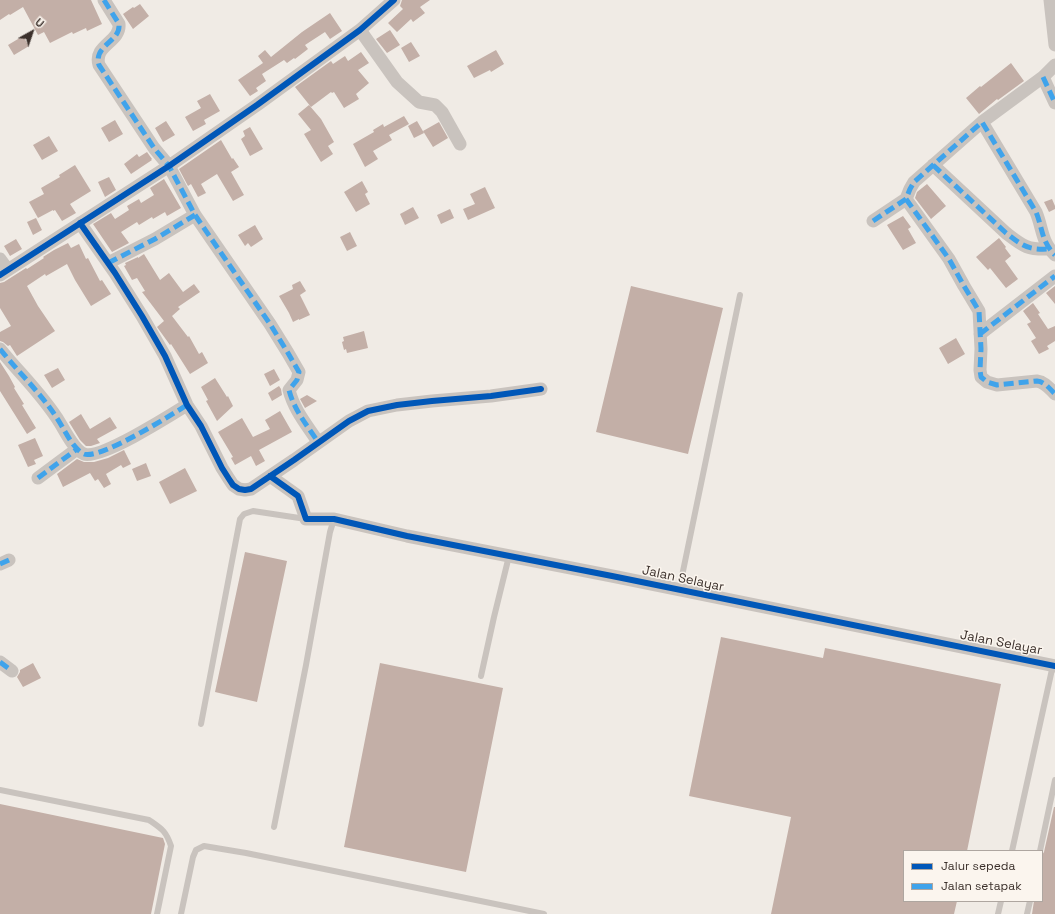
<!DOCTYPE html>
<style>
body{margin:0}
#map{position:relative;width:1055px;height:914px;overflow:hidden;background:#f0ebe5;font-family:"Space Grotesk",sans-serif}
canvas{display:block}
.legend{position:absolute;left:903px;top:850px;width:140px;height:52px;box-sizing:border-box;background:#fbf5ee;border:1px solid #aea6a0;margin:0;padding:5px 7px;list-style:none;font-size:12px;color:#3b302b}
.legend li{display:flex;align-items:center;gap:8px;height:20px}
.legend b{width:20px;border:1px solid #aea6a0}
.north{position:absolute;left:12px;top:12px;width:40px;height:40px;-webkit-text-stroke:3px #fbf5ee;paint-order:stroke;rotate:40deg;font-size:11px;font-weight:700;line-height:16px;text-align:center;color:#3b302b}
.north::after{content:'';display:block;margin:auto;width:14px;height:18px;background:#3b302b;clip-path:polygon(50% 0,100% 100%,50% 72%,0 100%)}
</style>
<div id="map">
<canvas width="1055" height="914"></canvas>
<ul class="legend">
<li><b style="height:5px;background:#0057b8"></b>Jalur sepeda</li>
<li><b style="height:5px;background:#3fa3eb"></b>Jalan setapak</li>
</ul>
<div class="north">U</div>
</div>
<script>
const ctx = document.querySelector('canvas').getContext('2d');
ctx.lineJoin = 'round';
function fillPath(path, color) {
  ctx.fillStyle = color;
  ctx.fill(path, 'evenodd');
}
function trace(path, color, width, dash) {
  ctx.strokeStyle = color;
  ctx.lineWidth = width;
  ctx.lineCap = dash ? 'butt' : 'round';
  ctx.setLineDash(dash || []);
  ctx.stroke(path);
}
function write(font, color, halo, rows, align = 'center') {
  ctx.font = font + ' "Space Grotesk",sans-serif';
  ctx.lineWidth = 3;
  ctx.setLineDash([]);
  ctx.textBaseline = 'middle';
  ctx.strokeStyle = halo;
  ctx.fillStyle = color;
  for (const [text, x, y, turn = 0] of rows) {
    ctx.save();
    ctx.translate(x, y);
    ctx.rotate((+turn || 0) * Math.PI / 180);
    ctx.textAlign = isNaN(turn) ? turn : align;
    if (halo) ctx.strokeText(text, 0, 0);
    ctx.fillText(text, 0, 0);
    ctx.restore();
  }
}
fillPath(new Path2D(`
 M 0,0 L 91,0 L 102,24 L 87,31 L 86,28 L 73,34 L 72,32 L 50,43 L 44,32 L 38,35 L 23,7 L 10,15 L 9,14 L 0,20 Z
 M 402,0 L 430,0 L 420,7 L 425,13 L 413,22 L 411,19 L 397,32 L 388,23 L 403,9 L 400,6 Z
 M 140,4 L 149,16 L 133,29 L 123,14 L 133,7 L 134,8 Z
 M 330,13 L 342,31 L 330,39 L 325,32 L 305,45 L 308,49 L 295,59 L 294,58 L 287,63 L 284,60 L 262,74 L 266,81 L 256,88 L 258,91 L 250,96 L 238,80 L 263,63 L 258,56 L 265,50 L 271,57 L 302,32 Z
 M 390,30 L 400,45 L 387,53 L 376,39 Z
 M 23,36 L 29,46 L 14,55 L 8,45 Z
 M 411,42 L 420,56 L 409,62 L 401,48 Z
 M 496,50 L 504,64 L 491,72 L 490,70 L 474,78 L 467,66 Z
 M 361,52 L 369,63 L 358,70 L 369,83 L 356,94 L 359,99 L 344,108 L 334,92 L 332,93 L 331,92 L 311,107 L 295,87 L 331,61 L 333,64 L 345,56 L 348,61 Z
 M 1011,63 L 1024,81 L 998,100 L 997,99 L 979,114 L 966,98 L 980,86 L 981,87 Z
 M 210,94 L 220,111 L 204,120 L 206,124 L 193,131 L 185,117 L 201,108 L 197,101 Z
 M 309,105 L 321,119 L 334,142 L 328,146 L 333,154 L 321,162 L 304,134 L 311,130 L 298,114 Z
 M 404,116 L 409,124 L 389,135 L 392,140 L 373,151 L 378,159 L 365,167 L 353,144 L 374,132 L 373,130 L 383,124 L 384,127 Z
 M 115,120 L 123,134 L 109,142 L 101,128 Z
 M 166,121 L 175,135 L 163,142 L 155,128 Z
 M 417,121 L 424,133 L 414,138 L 408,126 Z
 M 439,122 L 448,138 L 433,147 L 423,131 Z
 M 250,127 L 263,149 L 250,156 L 241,139 L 245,136 L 243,131 Z
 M 49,136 L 58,151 L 42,160 L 33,145 Z
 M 221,140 L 232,159 L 233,158 L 239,167 L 231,172 L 244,195 L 233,201 L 217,174 L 201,184 L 206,193 L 198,197 L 191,184 L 188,186 L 179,169 Z
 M 147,152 L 152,159 L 151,159 L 152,160 L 131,174 L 124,164 L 137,154 L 139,157 Z
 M 75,165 L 91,191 L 70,204 L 76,213 L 62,221 L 55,210 L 53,211 L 53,210 L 38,218 L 29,202 L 44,194 L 41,188 L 60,177 L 59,175 Z
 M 109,177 L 116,190 L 105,197 L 98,182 Z
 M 164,179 L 181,208 L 167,216 L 165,212 L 153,219 L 152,217 L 139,225 L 137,222 L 121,232 L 129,243 L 112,252 L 93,224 L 111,213 L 115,219 L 129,210 L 127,206 L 139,199 L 141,203 L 154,195 L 150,188 Z
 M 362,181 L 368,192 L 365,194 L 370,204 L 356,212 L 344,192 Z
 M 927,184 L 946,206 L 931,219 L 915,198 L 917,192 Z
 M 485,187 L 495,208 L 468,220 L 463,209 L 475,204 L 470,194 Z
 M 1052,199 L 1055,206 L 1055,209 L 1049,212 L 1044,202 Z
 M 413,207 L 419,218 L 405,225 L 400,214 Z
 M 450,209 L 454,218 L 441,224 L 437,215 Z
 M 903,216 L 911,227 L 908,229 L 916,243 L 903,250 L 887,225 Z
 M 36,218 L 42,230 L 33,235 L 27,222 Z
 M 255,225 L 263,239 L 251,247 L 248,243 L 245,246 L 238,235 Z
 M 350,232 L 357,246 L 347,251 L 340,237 Z
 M 999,238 L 1006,247 L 1005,248 L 1011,256 L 1005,261 L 1018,279 L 1006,288 L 990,268 L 988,270 L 976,257 Z
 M 16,239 L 22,249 L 10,256 L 4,246 Z
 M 68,243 L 71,248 L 79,244 L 86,259 L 88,258 L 100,281 L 102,280 L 111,294 L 91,306 L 75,280 L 67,264 L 46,276 L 45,274 L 27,286 L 38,306 L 55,331 L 17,356 L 10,345 L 8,346 L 3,342 L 0,341 L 0,332 L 11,326 L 0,308 L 0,283 L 4,282 L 26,268 L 27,269 L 44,258 L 43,257 L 54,250 Z
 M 144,254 L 160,280 L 169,273 L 183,292 L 194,284 L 200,292 L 178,307 L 180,309 L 172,316 L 188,337 L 189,336 L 199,354 L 202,352 L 208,363 L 190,374 L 171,344 L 170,345 L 157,327 L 164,321 L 142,292 L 145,291 L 137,278 L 132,280 L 124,266 L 126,265 L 125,263 L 138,257 L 138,258 Z
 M 300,281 L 306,291 L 300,295 L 310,315 L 299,320 L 299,319 L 293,322 L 289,313 L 279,296 L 293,289 L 292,285 Z
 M 631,286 L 723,308 L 688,454 L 596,432 Z
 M 1055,286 L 1055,304 L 1046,293 Z
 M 1033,303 L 1040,313 L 1038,314 L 1048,329 L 1055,326 L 1055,341 L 1047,346 L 1049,349 L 1039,354 L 1031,341 L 1036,338 L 1027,324 L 1031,322 L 1023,311 Z
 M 364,331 L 368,348 L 347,353 L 346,349 L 344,350 L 342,342 L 344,341 L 343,337 Z
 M 956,338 L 965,354 L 948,364 L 939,348 Z
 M 0,362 L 9,376 L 15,387 L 14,388 L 24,404 L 22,405 L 36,428 L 27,434 L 0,391 Z
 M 58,368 L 65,380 L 52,388 L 44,375 Z
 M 274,369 L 280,380 L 270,386 L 264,374 Z
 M 215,378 L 227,397 L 228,396 L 233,406 L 217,421 L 206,401 L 208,400 L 201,387 Z
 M 279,386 L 281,389 L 282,395 L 272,401 L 268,393 Z
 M 307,395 L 317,401 L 305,408 L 300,399 Z
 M 280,411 L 292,432 L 259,450 L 265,461 L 256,466 L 251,456 L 235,465 L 231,458 L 233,457 L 218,432 L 242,418 L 253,437 L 270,429 L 265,420 Z
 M 81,414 L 90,429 L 110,417 L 117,428 L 97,439 L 100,443 L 91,446 L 86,446 L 80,440 L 69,422 Z
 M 35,438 L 43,456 L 34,460 L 36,464 L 28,467 L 18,445 Z
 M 124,450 L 131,464 L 123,468 L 121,465 L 106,474 L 111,484 L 104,488 L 98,479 L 95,481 L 90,473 L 63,487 L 57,474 L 77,459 L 84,462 L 94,462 L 108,458 Z
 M 146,463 L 151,476 L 137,481 L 132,469 Z
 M 185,468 L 197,491 L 170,504 L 159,482 Z
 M 245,552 L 287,561 L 257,702 L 215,692 Z
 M 721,637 L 823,658 L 825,648 L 1001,684 L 967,851 L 904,851 L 904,901 L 957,901 L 954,914 L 771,914 L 791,817 L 689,796 Z
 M 33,663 L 41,678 L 23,687 L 17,677 L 20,672 L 20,670 Z
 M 380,663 L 503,688 L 466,872 L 344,847 Z
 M 0,804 L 163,838 L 165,844 L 151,914 L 0,914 Z
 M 1054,807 L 1055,807 L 1055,914 L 1032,914 L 1034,901 L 1042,901 L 1042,855 L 1044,852 Z`), '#c3afa7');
trace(new Path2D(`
 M 682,590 L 682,576 L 740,295
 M 481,676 L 494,617 L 509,556
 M 201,724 L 240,519 L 244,514 L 253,511 L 306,519
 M 0,790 L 149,820 C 162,829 166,831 171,846 L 157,914
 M 274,827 L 306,665 L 330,532 L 334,519
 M 1012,851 L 1053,665
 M 1040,851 L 1055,780
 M 181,914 L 193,857 L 196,850 L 204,846 L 246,853 L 544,914
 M 998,914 L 1001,901
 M 1027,914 L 1030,901`), '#c9c3be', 6);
trace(new Path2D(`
 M 104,0 L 119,24 C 121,42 93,45 99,65 L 154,148 L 169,166 L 195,215 L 270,324 L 288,353 L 299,372 L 297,380 L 289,390 C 294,410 307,425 318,442
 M 1050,0 L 1055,45
 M 360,30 L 397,82 L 419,102 L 435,105 L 442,112 L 460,144
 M 1043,77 L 1055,103
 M 982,122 L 1036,212 C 1043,229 1041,241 1055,255
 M 933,165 L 1006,233 C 1023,246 1027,250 1049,249
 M 906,199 L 949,259 L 964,286 L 979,311 L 981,349 L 980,370 L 981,377 L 987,382 L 997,385 L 1037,381 C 1045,382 1049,388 1055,394
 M 873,221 L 906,199 L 910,189 L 914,182 L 982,122 L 1043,77 L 1055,65
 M 80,223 L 115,273 L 142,316 L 165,356 L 187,405 L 201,426 L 222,468 L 229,479 L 233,485 L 239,489 L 245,490 L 251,489 L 294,460 L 349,421 L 368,411 L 397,405 L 432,401 L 491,396 L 541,389
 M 0,259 L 8,270
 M 108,263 L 155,239 L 195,215
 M 0,275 L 169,166 L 257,105 L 360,30 L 394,0
 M 980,334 L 1055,276
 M 0,349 C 20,374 43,395 60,423 C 65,431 74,450 84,454 C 100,460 171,415 187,405
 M 270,476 L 298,496 L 306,519 L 334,519 L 407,536 L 612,576 L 1055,666
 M 38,478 L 77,449
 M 0,564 L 9,560
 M 0,662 L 12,671`), '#c9c3be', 13);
trace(new Path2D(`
 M 104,0 L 119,24 C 121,42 93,45 99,65 L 154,148 L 169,166 L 195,215 L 270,324 L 288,353 L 299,372 L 297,380 L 289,390 C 294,410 307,425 318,442
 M 1043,77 L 1055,103
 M 933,165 L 1006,233 C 1023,246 1027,250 1049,249
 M 906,199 L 949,259 L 964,286 L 979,311 L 981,349 L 980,370 L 981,377 L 987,382 L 997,385 L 1037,381 C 1045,382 1049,388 1055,394
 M 873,221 L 906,199 L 910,189 L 914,182 L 982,122 L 1036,212 C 1043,229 1041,241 1055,255
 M 108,263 L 155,239 L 195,215
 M 980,334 L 1055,276
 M 0,349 C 20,374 43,395 60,423 C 65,431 74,450 84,454 C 100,460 171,415 187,405
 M 38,478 L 77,449
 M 0,564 L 9,560
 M 0,662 L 12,671`), '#3fa3eb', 5, [10, 5]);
trace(new Path2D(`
 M 80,223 L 115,273 L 142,316 L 165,356 L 187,405 L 201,426 L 222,468 L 229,479 L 233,485 L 239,489 L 245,490 L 251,489 L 294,460 L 349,421 L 368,411 L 397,405 L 432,401 L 491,396 L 541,389
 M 0,275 L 169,166 L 257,105 L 360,30 L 394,0
 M 270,476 L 298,496 L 306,519 L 334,519 L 407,536 L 612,576 L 1055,666`), '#0057b8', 6);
write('13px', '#3b302b', '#fbf5ee', [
 ["Jalan Selayar",683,579,12],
 ["Jalan Selayar",1001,643,11]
]);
</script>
